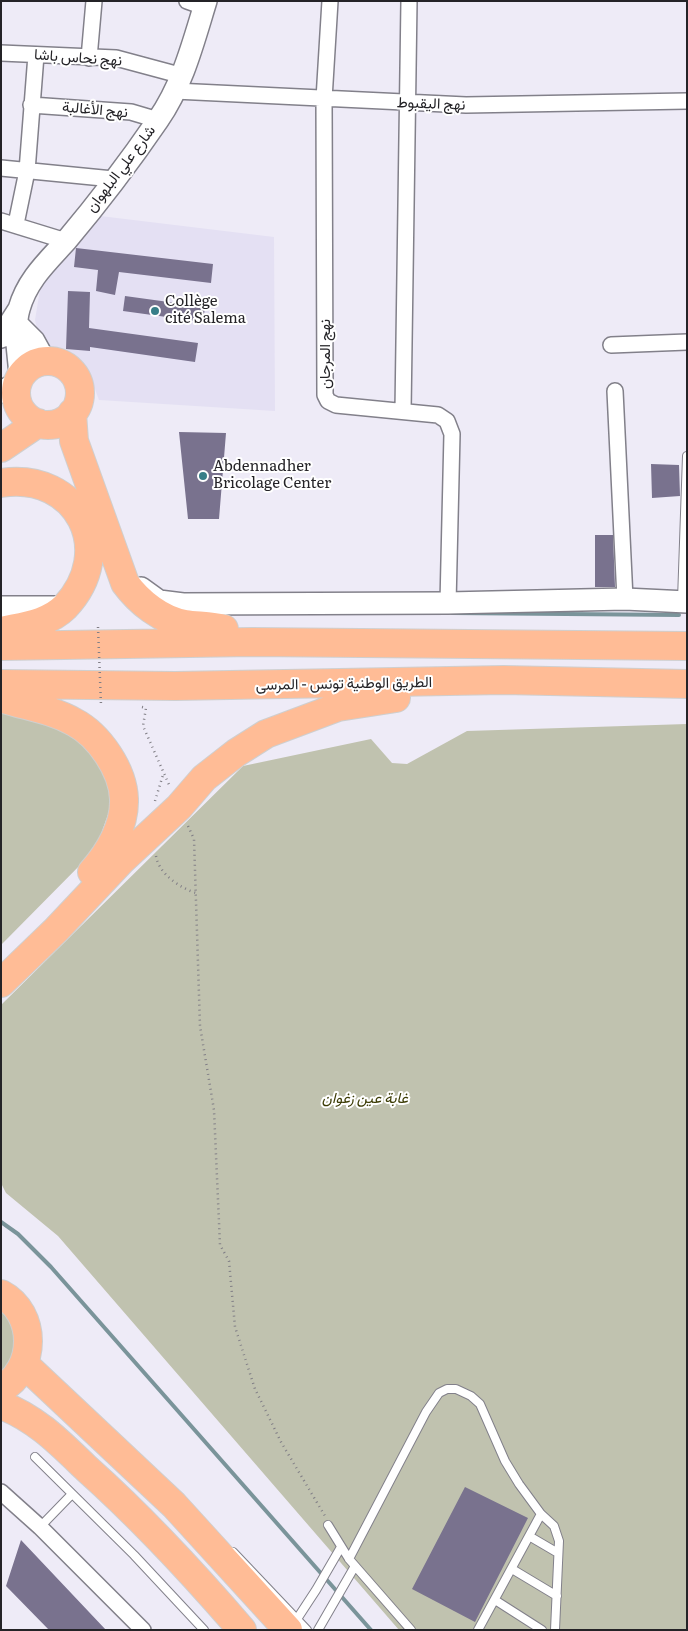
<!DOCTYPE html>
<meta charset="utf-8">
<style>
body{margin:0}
#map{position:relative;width:688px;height:1631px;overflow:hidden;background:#eeebf7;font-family:Literata,serif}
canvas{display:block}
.frame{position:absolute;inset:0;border:2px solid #242327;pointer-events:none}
</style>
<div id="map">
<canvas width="688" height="1631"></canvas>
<div class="frame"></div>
</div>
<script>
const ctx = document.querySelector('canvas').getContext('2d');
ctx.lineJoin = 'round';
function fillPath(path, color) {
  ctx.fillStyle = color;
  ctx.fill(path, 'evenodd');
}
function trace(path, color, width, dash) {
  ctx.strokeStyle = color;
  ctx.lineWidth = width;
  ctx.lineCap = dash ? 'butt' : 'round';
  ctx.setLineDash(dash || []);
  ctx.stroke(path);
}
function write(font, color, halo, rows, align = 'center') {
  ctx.font = font + ' Literata,Vazirmatn,serif';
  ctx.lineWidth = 4;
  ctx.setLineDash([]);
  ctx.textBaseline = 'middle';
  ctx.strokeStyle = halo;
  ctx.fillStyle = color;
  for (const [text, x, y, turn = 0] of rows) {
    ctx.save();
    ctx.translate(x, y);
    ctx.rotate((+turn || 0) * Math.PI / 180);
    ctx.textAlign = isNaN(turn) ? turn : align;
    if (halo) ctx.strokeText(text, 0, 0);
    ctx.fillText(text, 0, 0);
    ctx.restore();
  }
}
fillPath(new Path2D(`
 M 92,215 L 274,237 L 275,411 L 99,400 L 87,368 L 46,344 L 38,333 L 35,320 L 42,277 Z`), '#e4e0f3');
fillPath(new Path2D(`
 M 1,711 L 54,722 L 94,750 L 109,785 L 110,809 L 101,834 L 90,855 L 1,945 Z
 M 687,724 L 687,1630 L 399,1630 L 58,1236 L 6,1193 L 1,1183 L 1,1005 L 243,766 L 371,739 L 392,763 L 407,764 L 467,731 Z
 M 1,1304 L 14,1316 L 21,1349 L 1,1377 Z`), '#c0c2af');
trace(new Path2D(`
 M 452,613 L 679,615
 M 1,1222 L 18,1234 L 51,1267 L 371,1630`), '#7a949a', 4);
fillPath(new Path2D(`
 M 76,248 L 213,264 L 211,283 L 119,272 L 115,295 L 96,291 L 98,270 L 74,267 Z
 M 68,291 L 90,292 L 89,328 L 198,343 L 195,362 L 90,347 L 90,351 L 66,349 Z
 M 125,296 L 205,307 L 203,322 L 123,311 Z
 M 179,432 L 226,433 L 219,519 L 188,519 Z
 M 651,464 L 679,465 L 680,496 L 652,498 Z
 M 595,535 L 613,535 L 615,587 L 595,587 Z
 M 465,1487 L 528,1518 L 475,1622 L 412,1589 Z
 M 21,1540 L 106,1630 L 49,1630 L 6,1586 Z`), '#79728e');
const lane = new Path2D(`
 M 682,600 L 687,456
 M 35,1457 L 134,1555 L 204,1630
 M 328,1525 L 349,1559 L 411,1630
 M 40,1527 L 72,1494
 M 529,1536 L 558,1553
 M 233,1552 L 307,1630
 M 349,1559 L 426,1412 L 439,1393 L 447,1389 L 456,1389 L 471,1396 L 480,1404 L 505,1461 L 519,1484 L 541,1514 L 554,1526 L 559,1541 L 555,1630
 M 512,1569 L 557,1596
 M 495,1600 L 542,1630
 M 297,1619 L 316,1590 L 341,1547
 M 318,1630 L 355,1566
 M 478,1630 L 541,1514`);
const street = new Path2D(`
 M 187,1 L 204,7
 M 330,1 L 324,99 L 325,395 L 328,401 L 336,405 L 438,415 L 447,421 L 452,434 L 448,603
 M 1,53 L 116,58 L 183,76
 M 89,58 L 94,1
 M 175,91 L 466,105 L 687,101
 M 31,105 L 131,112 L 158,120
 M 1,168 L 113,179
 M 1,221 L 66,241
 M 16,224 L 27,171 L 36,55
 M 611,345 L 687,342
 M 615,391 L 625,599
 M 403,411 L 409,1
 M 1,1492 L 40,1527 L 143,1630`);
const secondary = new Path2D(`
 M 18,325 L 34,341 L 45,361
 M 1,337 L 19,309
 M 20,377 C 19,355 13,330 19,309 C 27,280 47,262 66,241 C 98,203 130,161 158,120 C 183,84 193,43 206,1
 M 1,392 L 17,383
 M 141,588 L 159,601 L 183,604 L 448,603 L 625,599 L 687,602
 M 1,607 L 65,607`);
const highway = new Path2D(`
 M16 393a32 32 0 1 1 64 0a32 32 0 1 1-64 0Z
 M 72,413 L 74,441 L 125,583 C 139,602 161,620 185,624 C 198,626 211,625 224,629
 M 1,448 L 38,423
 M 1,483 C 78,471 118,551 65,607 C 48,624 23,626 1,631
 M 1,646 L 252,642 L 687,646
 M 1,684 L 175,686 L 504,680 L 687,684
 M 1,698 C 25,706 51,709 74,722 C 99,735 123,770 124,799 C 125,826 109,853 92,872
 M 1,983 L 56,930 L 122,860 L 179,807 L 204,778 L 236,753 L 266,734 L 338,707 L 396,698
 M 1,1294 C 37,1313 37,1369 1,1389
 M 24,1364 L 174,1505 L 288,1630
 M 1,1405 C 36,1418 60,1443 86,1468 C 142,1518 193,1573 242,1630`);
trace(lane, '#82808a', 10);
trace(street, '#82808a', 18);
trace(secondary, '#82808a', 24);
trace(highway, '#cfcfcf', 30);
trace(new Path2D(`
 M 142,707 L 146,708 L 143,726 L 170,787
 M 155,801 L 163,775
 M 188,826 L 194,839 L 200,1026 L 214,1110 L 220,1245 L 229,1261 L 235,1327 L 255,1389 L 281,1442 L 325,1516
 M 156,856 C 159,874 180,888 196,893`), '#817f86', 2.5, [1, 4]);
trace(lane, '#fff', 8);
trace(street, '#fff', 15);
trace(secondary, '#fff', 21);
trace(highway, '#ffbc96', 28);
trace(new Path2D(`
 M 98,627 L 101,705`), '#817f86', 2.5, [1, 4]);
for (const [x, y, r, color] of [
 [155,311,5,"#377e88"],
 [203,476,5,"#377e88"]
]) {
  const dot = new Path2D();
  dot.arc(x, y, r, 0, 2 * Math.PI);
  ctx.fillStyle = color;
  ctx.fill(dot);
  trace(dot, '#fff', 2);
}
write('15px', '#242327', '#fff', [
 ["نهج نحاس باشا",78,58,4],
 ["نهج اليقبوط",431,104,2],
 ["نهج الأغالبة",95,110,5],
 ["شارع علي البلهوان",121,169,-53],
 ["نهج المرجان",326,354,-90],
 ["الطريق الوطنية تونس - المرسى",344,684,-1]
]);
write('15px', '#242327', '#fff', [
 ["Collège",165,302],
 ["cité Salema",165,319],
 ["Abdennadher",213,467],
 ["Bricolage Center",213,484]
], 'left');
write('italic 15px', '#3c3c05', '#fff', [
 ["غابة عين زغوان",365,1099]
]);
</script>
